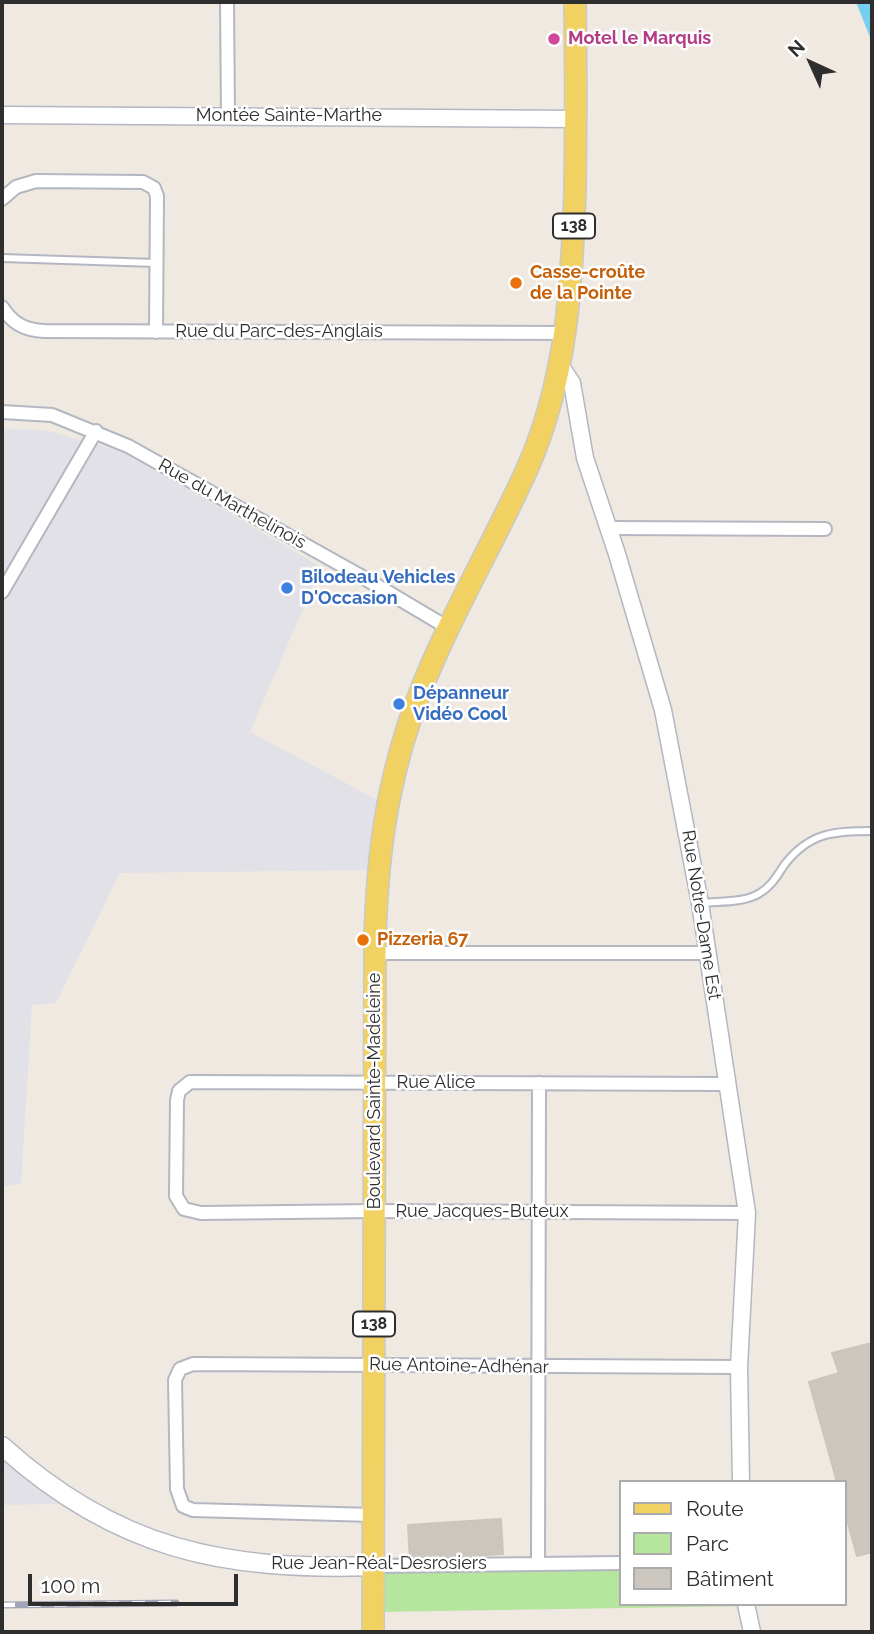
<!DOCTYPE html>
<meta charset="utf-8">
<style>
body{margin:0}
#map{position:relative;width:874px;height:1634px;overflow:hidden;background:#efe9e1;font-family:Raleway,sans-serif}
canvas{display:block}
.frame{position:absolute;inset:0;border:4px solid #2e2e2e;pointer-events:none}
.legend{position:absolute;left:619px;top:1480px;width:228px;height:126px;box-sizing:border-box;background:#fff;border:2px solid #ababab;margin:0;padding:9px 12px;list-style:none;font-size:21px;color:#2e2e2e}
.legend li{display:flex;align-items:center;gap:14px;height:35px}
.legend b{width:35px;border:2px solid #ababab}
.north{position:absolute;left:776px;top:28px;width:70px;height:70px;-webkit-text-stroke:5px #fff;paint-order:stroke;rotate:315deg;font-size:19px;font-weight:700;line-height:28px;text-align:center;color:#2e2e2e}
.north::after{content:'';display:block;margin:auto;width:24px;height:32px;background:#2e2e2e;clip-path:polygon(50% 0,100% 100%,50% 72%,0 100%)}
.scale{position:absolute;left:28px;top:1574px;width:210px;height:32px;box-sizing:border-box;border:4px solid #2e2e2e;border-top:0;padding-left:9px;font-size:21px;line-height:24px;white-space:nowrap;color:#2e2e2e;-webkit-text-stroke:5px #fff;paint-order:stroke}
</style>
<div id="map">
<canvas width="874" height="1634"></canvas>
<div class="frame"></div>
<ul class="legend">
<li><b style="height:9px;background:#f2d163"></b>Route</li>
<li><b style="height:19px;background:#b6e59e"></b>Parc</li>
<li><b style="height:19px;background:#cbc7bf"></b>Bâtiment</li>
</ul>
<div class="north">N</div>
<div class="scale">100 m</div>
</div>
<script>
const ctx = document.querySelector('canvas').getContext('2d');
ctx.lineJoin = 'round';
function fillPath(path, color) {
  ctx.fillStyle = color;
  ctx.fill(path, 'evenodd');
}
function trace(path, color, width, dash) {
  ctx.strokeStyle = color;
  ctx.lineWidth = width;
  ctx.lineCap = dash ? 'butt' : 'round';
  ctx.setLineDash(dash || []);
  ctx.stroke(path);
}
function write(font, color, halo, rows, align = 'center') {
  ctx.font = font + ' Raleway,sans-serif';
  ctx.lineWidth = 5;
  ctx.setLineDash([]);
  ctx.textBaseline = 'middle';
  ctx.strokeStyle = halo;
  ctx.fillStyle = color;
  for (const [text, x, y, turn = 0] of rows) {
    ctx.save();
    ctx.translate(x, y);
    ctx.rotate((+turn || 0) * Math.PI / 180);
    ctx.textAlign = isNaN(turn) ? turn : align;
    if (halo) ctx.strokeText(text, 0, 0);
    ctx.fillText(text, 0, 0);
    ctx.restore();
  }
}
fillPath(new Path2D(`
 M 2,429 L 44,430 L 124,452 L 321,567 L 250,732 L 383,803 L 374,870 L 120,873 L 56,1003 L 32,1005 L 21,1184 L 2,1186 Z
 M 2,1459 L 3,1460 L 59,1504 L 2,1505 Z`), '#e3e1e8');
fillPath(new Path2D(`
 M 620,1567 L 620,1604 L 749,1606 L 377,1612 L 379,1569 Z`), '#b6e59e');
fillPath(new Path2D(`
 M 856,2 L 872,2 L 872,42 Z`), '#75cff0');
const building = new Path2D(`
 M 872,1343 L 872,1552 L 857,1556 L 844,1509 L 844,1482 L 837,1482 L 809,1382 L 839,1373 L 832,1353 Z
 M 501,1519 L 503,1554 L 410,1560 L 408,1525 Z`);
fillPath(building, '#cbc7bf');
trace(building, '#cbc5ba', 2);
const service = new Path2D(`
 M 2,258 L 156,263
 M 702,903 C 720,901 744,903 760,893 C 772,886 778,874 785,864 C 810,832 835,831 872,831`);
const minor = new Path2D(`
 M 227,2 L 228,116
 M 2,199 L 16,187 L 36,181 L 143,182 L 154,188 L 157,196 L 156,332
 M 2,307 C 13,324 25,330 44,331 L 566,333
 M 2,412 L 52,415 L 128,446 L 359,575 L 450,629
 M 608,528 L 825,529
 M 2,592 L 96,431
 M 375,953 L 707,953
 M 725,1084 L 190,1082 L 179,1091 L 177,1100 L 176,1196 L 184,1209 L 201,1213 L 375,1211 L 747,1213
 M 373,1515 L 193,1510 L 183,1506 L 177,1489 L 175,1380 L 180,1369 L 193,1364 L 739,1367
 M 538,1564 L 539,1083
 M 373,1566 L 620,1563`);
const tertiary = new Path2D(`
 M 2,115 L 576,119
 M 560,365 L 572,383 L 585,458 L 617,554 L 663,710 L 700,903 L 747,1213 L 739,1367 L 741,1482
 M 746,1604 L 752,1632`);
const secondary = new Path2D(`
 M 2,1446 C 116,1549 223,1571 373,1566`);
const primary = new Path2D(`
 M 373,1632 L 375,941 C 377,863 385,794 410,720 C 440,632 490,552 528,467 C 567,378 572,285 575,189 C 576,127 576,64 575,2`);
trace(service, '#b4b7c1', 10);
trace(minor, '#b4b7c1', 16);
trace(tertiary, '#b4b7c1', 19);
trace(secondary, '#b4b7c1', 21);
trace(primary, '#c9c9c9', 24);
trace(service, '#fff', 6);
trace(minor, '#fff', 12);
trace(tertiary, '#fff', 16);
trace(secondary, '#fff', 18);
trace(primary, '#f2d163', 21);
const rail = new Path2D(`
 M 2,1605 L 176,1603`);
trace(rail, '#a3a6b8', 7);
trace(rail, '#fff', 4.5, [13]);
for (const [x, y, r, color] of [
 [554,39,7,"#d1479c"],
 [516,283,7,"#e8710a"],
 [287,588,7,"#3f7fe0"],
 [399,704,7,"#3f7fe0"],
 [363,940,7,"#e8710a"]
]) {
  const dot = new Path2D();
  dot.arc(x, y, r, 0, 2 * Math.PI);
  ctx.fillStyle = color;
  ctx.fill(dot);
  trace(dot, '#fff', 2.5);
}
for (const [x, y, w] of [
 [574,226,42],
 [374,1324,42]
]) {
  const box = new Path2D();
  box.roundRect(x - w / 2, y - 12.5, w, 25, 5);
  ctx.fillStyle = '#fff';
  ctx.fill(box);
  trace(box, '#2e2e2e', 2);
}
write('bold 16px', '#2e2e2e', null, [
 ["138",574,226],
 ["138",374,1324]
]);
write('bold 18px', '#b23c85', '#fff', [
 ["Motel le Marquis",568,39]
], 'left');
write('18px', '#2e2e2e', '#fff', [
 ["Montée Sainte-Marthe",289,116],
 ["Rue du Parc-des-Anglais",279,332],
 ["Rue du Marthelinois",232,504,29],
 ["Rue Notre-Dame Est",701,915,81],
 ["Rue Alice",436,1083],
 ["Boulevard Sainte-Madeleine",375,1091,-90],
 ["Rue Jacques-Buteux",482,1212],
 ["Rue Antoine-Adhénar",459,1366,1],
 ["Rue Jean-Réal-Desrosiers",379,1564]
]);
write('bold 18px', '#c56008', '#fff', [
 ["Casse-croûte",530,273],
 ["de la Pointe",530,294],
 ["Pizzeria 67",377,940]
], 'left');
write('bold 18px', '#366cbe', '#fff', [
 ["Bilodeau Vehicles",301,578],
 ["D'Occasion",301,599],
 ["Dépanneur",413,694],
 ["Vidéo Cool",413,715]
], 'left');
</script>
